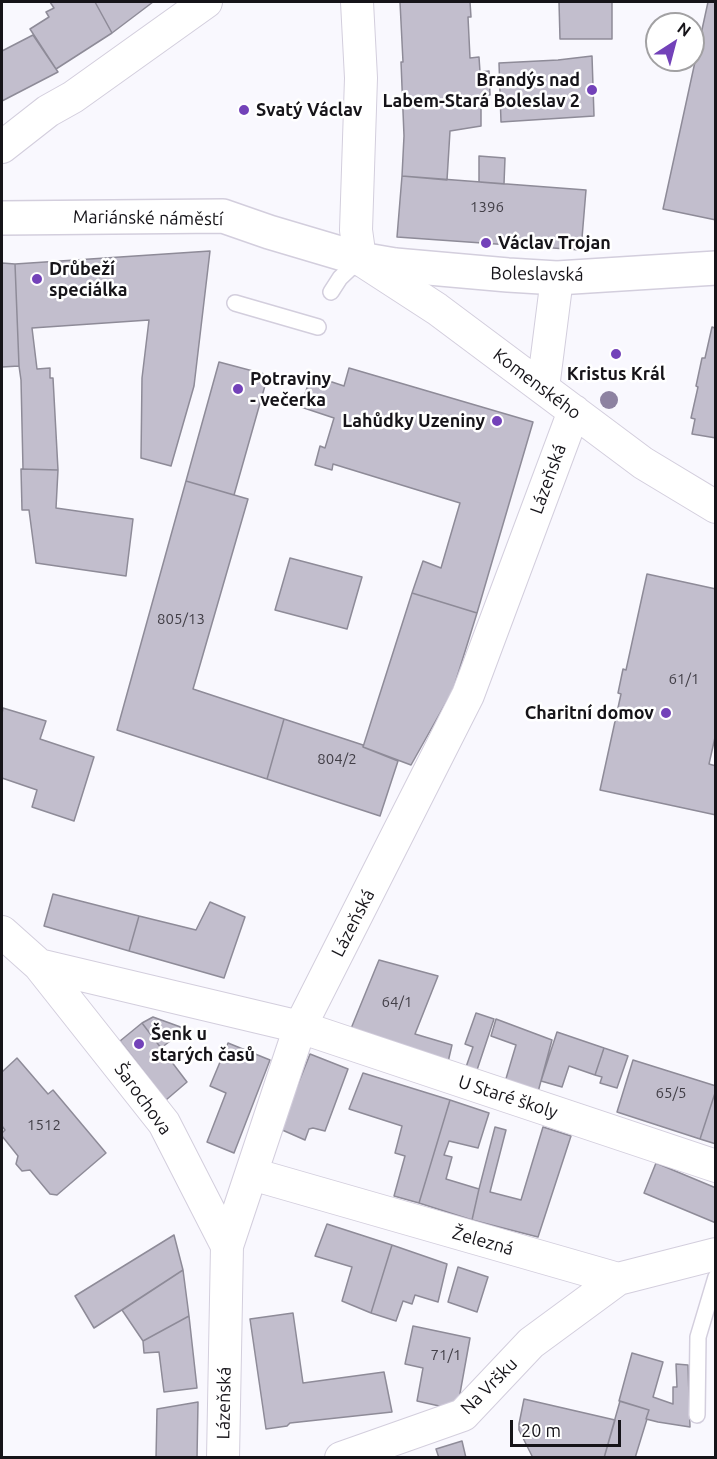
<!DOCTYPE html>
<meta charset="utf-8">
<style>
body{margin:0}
#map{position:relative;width:717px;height:1459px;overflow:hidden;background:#f9f8fe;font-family:Ubuntu,sans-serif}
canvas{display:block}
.frame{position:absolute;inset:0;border:3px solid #161419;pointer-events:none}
.north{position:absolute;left:645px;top:12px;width:60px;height:60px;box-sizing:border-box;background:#fff;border:2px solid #a2a1a3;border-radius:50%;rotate:36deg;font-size:16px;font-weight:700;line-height:24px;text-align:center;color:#161419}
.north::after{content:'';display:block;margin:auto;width:21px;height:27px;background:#7342b9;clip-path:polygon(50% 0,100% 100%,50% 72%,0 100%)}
.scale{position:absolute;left:510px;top:1420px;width:111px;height:27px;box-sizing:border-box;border:3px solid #161419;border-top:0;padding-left:8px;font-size:18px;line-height:21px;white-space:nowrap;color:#161419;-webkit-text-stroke:4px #fff;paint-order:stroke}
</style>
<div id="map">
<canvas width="717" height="1459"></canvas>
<div class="frame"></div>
<div class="north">N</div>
<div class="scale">20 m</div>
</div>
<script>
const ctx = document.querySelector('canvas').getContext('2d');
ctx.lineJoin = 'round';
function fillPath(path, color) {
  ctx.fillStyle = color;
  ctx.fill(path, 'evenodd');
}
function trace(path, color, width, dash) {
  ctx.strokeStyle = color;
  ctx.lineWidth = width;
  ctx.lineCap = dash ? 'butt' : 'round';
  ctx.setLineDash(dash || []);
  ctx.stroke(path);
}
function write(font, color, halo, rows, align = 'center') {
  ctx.font = font + ' Ubuntu,sans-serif';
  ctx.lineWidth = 5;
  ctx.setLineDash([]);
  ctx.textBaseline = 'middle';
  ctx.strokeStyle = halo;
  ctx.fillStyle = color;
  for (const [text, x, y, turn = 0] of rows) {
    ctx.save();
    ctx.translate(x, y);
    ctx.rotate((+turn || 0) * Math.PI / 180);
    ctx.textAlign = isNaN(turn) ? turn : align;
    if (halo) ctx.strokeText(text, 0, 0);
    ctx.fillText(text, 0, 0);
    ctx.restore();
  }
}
const building = new Path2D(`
 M 50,2 L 95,2 L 112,33 L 56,69 L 30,29 L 49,17 L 46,12 L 54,8 Z
 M 95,2 L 153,2 L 112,33 Z
 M 400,2 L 470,2 L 471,17 L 468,17 L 470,58 L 479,57 L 480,72 L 489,71 L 490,95 L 481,95 L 481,126 L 450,131 L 447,180 L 402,176 L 404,136 L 401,62 L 403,62 Z
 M 559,2 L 612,2 L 612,39 L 560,39 Z
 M 708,2 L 716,2 L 716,220 L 663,209 Z
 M 33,35 L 58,72 L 2,101 L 2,51 Z
 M 592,56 L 594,116 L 501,122 L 499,63 L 558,60 Z
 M 479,156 L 505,158 L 504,184 L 479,182 Z
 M 402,176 L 586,190 L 581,250 L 397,237 Z
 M 210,251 L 194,386 L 171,466 L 141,458 L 142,378 L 149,320 L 32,328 L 37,369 L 50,368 L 50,378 L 53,378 L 58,470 L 23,469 L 21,380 L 19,366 L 15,264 Z
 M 2,263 L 15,264 L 19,366 L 2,367 Z
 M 716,326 L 716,438 L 692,434 L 695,419 L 691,418 L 698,387 L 696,386 L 702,358 L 705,358 L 712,327 L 715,328 Z
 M 219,362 L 268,375 L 234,495 L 186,481 Z
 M 349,368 L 533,422 L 477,613 L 412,593 L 423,561 L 441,568 L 460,503 L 333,464 L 332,470 L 315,465 L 320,446 L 325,448 L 334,418 L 301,407 L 311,375 L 344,386 Z
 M 21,469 L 58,470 L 56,508 L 133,519 L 126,576 L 36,563 L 29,510 L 22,510 Z
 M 186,481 L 248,499 L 193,689 L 284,719 L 267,779 L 117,730 Z
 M 290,558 L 362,577 L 347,629 L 275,610 Z
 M 647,574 L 716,589 L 716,733 L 709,764 L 716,766 L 716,815 L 600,790 L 621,694 L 618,693 L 623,669 L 626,670 Z
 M 412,593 L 477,613 L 453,690 L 411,765 L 363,747 Z
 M 3,708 L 46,721 L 40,739 L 94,757 L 74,821 L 32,807 L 37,790 L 2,778 L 2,714 Z
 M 284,719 L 363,745 L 363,747 L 398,761 L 380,816 L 267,779 Z
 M 53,894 L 139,916 L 129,951 L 44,926 Z
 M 210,902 L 245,917 L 224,978 L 129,951 L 139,916 L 196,930 Z
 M 379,960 L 438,976 L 415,1034 L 452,1045 L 448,1062 L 350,1031 Z
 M 476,1013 L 494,1019 L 477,1070 L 466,1067 L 473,1047 L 465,1044 Z
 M 153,1017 L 186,1029 L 161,1048 L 142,1023 Z
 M 496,1019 L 552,1040 L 538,1092 L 505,1082 L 516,1045 L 491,1036 Z
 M 142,1023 L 187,1082 L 166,1100 L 120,1041 Z
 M 557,1032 L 604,1048 L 595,1075 L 569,1066 L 562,1087 L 541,1081 Z
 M 228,1043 L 270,1060 L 234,1153 L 207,1142 L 226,1093 L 210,1086 Z
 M 604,1048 L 628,1056 L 617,1088 L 600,1083 L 602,1077 L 595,1075 Z
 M 310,1054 L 348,1069 L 325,1131 L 313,1128 L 309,1129 L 305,1140 L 280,1129 Z
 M 17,1058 L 48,1094 L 53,1090 L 106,1153 L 57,1195 L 50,1194 L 30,1170 L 22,1171 L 16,1164 L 18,1156 L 2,1136 L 2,1133 L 5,1130 L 2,1126 L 2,1072 Z
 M 633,1060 L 716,1086 L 716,1090 L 700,1139 L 617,1112 Z
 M 363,1073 L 450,1100 L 419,1203 L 394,1196 L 405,1156 L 395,1153 L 402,1126 L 349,1109 Z
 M 716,1090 L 716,1144 L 700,1139 Z
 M 450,1100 L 489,1113 L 478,1148 L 449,1141 L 444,1155 L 452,1157 L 446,1179 L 479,1189 L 472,1220 L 419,1203 Z
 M 495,1127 L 506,1130 L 490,1192 L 521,1200 L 543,1127 L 571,1136 L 538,1237 L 472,1220 L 479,1189 Z
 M 656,1163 L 716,1188 L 716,1223 L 644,1193 Z
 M 327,1224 L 392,1245 L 371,1313 L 342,1301 L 352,1267 L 315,1256 Z
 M 174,1235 L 183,1270 L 94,1328 L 75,1296 Z
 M 392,1245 L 447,1264 L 438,1302 L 415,1295 L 412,1304 L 403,1301 L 396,1321 L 371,1313 Z
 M 458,1267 L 488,1277 L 477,1312 L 448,1302 Z
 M 183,1270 L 189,1316 L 143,1341 L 122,1310 Z
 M 293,1313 L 303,1383 L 384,1372 L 392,1412 L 290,1423 L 287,1426 L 266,1429 L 250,1319 Z
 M 189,1316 L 197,1388 L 164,1392 L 159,1352 L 144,1353 L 143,1341 Z
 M 413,1326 L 470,1338 L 457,1410 L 417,1401 L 423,1368 L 405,1364 Z
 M 632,1353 L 663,1362 L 653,1397 L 673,1404 L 673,1387 L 677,1387 L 676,1364 L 688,1365 L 690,1427 L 658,1422 L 646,1419 L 649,1410 L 619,1401 Z
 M 524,1399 L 615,1420 L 604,1458 L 533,1458 L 519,1430 L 519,1424 Z
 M 620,1401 L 649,1410 L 646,1419 L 647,1419 L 635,1458 L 604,1458 Z
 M 198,1402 L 197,1458 L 156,1458 L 157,1409 Z
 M 462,1441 L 466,1458 L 439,1458 L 436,1449 Z`);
fillPath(building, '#c2becd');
trace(building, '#8e8b98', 1.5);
const service = new Path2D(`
 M 331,292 L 340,278 L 360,259
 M 235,303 L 318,327
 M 697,1415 L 698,1337 L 716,1277`);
const minor = new Path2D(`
 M 357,2 L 361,78 L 356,230 L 360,259 L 437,309 L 643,463 L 716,507
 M 2,147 L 48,111 L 73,97 L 206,2
 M 543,388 L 557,278
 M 2,932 L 39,965 L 164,1123 L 227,1246
 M 39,965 L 300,1027 L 716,1166
 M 252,1174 L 618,1279 L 716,1254
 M 223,1458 L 227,1246 L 300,1027 L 468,695 L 574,411
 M 341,1458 L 463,1415 L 531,1343 L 618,1279`);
const secondary = new Path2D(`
 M 2,218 L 223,216 L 269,232 L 360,259 L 395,265 L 508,275 L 557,278 L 716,268`);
trace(service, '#d3cedd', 18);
trace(minor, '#d3cedd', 34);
trace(secondary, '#d3cedd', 36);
trace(service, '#fff', 15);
trace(minor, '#fff', 32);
trace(secondary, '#fff', 33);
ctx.fillStyle = '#8d82a1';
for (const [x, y] of [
 [609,400]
]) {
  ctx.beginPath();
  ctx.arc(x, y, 9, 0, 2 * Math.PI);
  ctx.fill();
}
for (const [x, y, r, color] of [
 [592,90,6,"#7342b9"],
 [244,110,6,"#7342b9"],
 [486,243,6,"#7342b9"],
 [37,279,6,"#7342b9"],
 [616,354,6,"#7342b9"],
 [238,389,6,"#7342b9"],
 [497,421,6,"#7342b9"],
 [666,713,6,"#7342b9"],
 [139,1044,6,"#7342b9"]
]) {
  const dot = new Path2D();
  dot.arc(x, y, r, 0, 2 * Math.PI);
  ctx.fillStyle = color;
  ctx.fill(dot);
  trace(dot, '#fff', 2);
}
write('15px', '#413e46', null, [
 ["1396",487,207],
 ["805/13",181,619],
 ["61/1",684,679],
 ["804/2",337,759],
 ["64/1",397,1002],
 ["65/5",671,1093],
 ["1512",44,1125],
 ["71/1",446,1355]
]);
write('bold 18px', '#161419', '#fff', [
 ["Brandýs nad",580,80,"right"],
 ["Labem-Stará Boleslav 2",580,101,"right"],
 ["Svatý Václav",256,110],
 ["Václav Trojan",498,243],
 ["Drůbeží",49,269],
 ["speciálka",49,290],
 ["Kristus Král",616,374,"center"],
 ["Potraviny",250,379],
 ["- večerka",250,400],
 ["Lahůdky Uzeniny",485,421,"right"],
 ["Charitní domov",654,713,"right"],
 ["Šenk u",151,1034],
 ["starých časů",151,1055]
], 'left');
write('18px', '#161419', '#fff', [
 ["Mariánské náměstí",148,218,1],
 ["Boleslavská",537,274,1],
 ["Komenského",537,384,37],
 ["Lázeňská",548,479,-70],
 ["Lázeňská",353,923,-63],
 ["U Staré školy",508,1097,18],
 ["Šarochova",143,1099,54],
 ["Železná",483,1241,16],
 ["Na Vršku",489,1386,-45],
 ["Lázeňská",224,1403,-89]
]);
</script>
